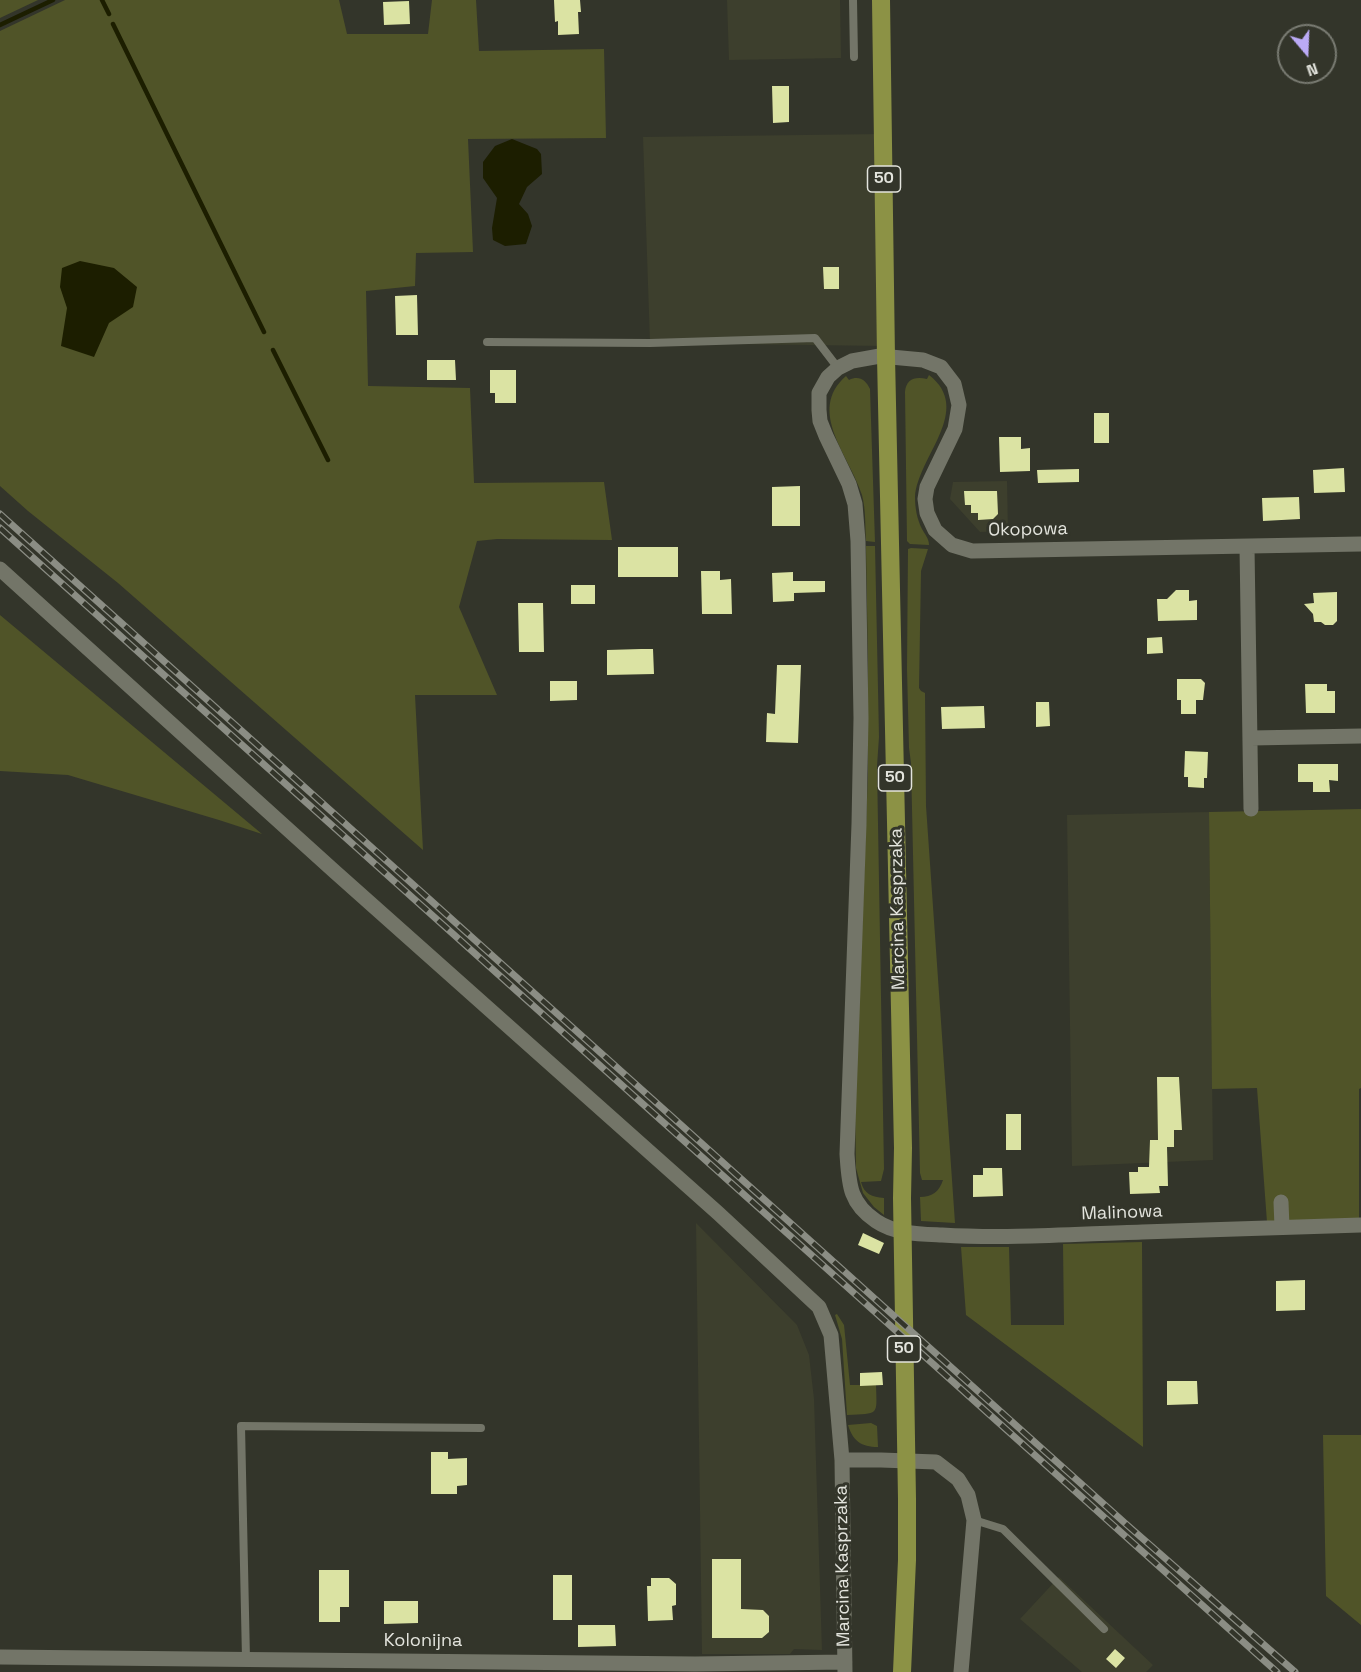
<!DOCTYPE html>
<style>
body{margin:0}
#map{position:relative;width:1361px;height:1672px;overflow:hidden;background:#33352a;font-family:"Space Grotesk",sans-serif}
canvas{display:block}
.north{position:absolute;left:1277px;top:24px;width:60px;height:60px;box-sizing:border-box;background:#33352a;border:2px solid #797b72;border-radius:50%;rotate:161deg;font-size:16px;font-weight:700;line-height:24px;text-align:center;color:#e3e4dd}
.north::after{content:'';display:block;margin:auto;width:21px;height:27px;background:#bbaaf6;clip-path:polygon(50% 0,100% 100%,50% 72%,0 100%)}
</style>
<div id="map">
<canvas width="1361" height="1672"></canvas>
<div class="north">N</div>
</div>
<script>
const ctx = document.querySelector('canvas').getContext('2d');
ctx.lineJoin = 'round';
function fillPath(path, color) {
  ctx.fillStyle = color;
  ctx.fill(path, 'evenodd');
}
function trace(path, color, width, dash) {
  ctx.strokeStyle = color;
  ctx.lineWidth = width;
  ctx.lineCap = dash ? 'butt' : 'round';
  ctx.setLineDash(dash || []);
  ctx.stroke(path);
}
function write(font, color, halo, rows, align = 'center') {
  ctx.font = font + ' "Space Grotesk",sans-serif';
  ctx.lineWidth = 6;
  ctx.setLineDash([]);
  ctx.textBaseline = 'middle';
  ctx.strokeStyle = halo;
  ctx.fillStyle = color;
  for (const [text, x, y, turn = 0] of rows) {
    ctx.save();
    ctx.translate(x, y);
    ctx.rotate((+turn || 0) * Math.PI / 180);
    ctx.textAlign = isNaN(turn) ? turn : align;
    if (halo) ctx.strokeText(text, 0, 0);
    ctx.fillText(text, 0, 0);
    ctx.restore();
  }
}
fillPath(new Path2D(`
 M 727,0 L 840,0 L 841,58 L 729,60 Z
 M 883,134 L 886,346 L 650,343 L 643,137 Z
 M 1007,481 L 1008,531 L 980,532 L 950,499 L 953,482 Z
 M 1209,812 L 1213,1160 L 1072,1166 L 1067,815 Z
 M 696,1223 L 797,1325 L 809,1355 L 814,1399 L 822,1650 L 794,1649 L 790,1654 L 702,1654 Z
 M 1059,1577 L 1153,1665 L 1146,1672 L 1082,1672 L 1020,1619 Z`), '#3d3f2d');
fillPath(new Path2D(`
 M 0,0 L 38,0 L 0,18 Z
 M 65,0 L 339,0 L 347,34 L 428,34 L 432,0 L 476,0 L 479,51 L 604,49 L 606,138 L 468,139 L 473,252 L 416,253 L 415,286 L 366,291 L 368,386 L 470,388 L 474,483 L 604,482 L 612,540 L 497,539 L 477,541 L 459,607 L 497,695 L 415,695 L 423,850 L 118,583 L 28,511 L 0,486 L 0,31 Z
 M 929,375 C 974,410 918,456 915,497 C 915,508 917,519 922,529 C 925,535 929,538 929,545 L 910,544 L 907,541 L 905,392 C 906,379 915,376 927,379 Z
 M 846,376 L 849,380 C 859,375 866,380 870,389 L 875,542 L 866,541 C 865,526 866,510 862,495 C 850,456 806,411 846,376 Z
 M 866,546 L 875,546 L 879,737 L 877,766 L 884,1169 L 881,1181 L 861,1182 C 864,1194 872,1197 884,1198 L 884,1215 L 874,1207 L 863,1193 L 856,1168 L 855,1107 L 868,774 L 868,662 Z
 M 911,548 L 928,549 L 921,571 L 919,688 L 921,691 L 925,693 L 926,806 L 955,1223 L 921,1221 L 920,1197 C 932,1197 939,1192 943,1180 L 922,1180 L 920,1173 L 911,763 L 909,748 L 907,669 L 908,549 Z
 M 0,615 L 262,834 L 219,820 L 68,775 L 0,771 Z
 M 1361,809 L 1361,1088 L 1359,1089 L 1359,1221 L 1267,1222 L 1257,1088 L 1212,1089 L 1209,812 Z
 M 1142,1242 L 1143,1447 L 966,1315 L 961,1247 L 1009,1247 L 1011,1325 L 1064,1325 L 1063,1244 Z
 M 837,1314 L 844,1325 L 850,1385 L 876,1385 C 877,1417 879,1413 847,1415 L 842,1339 L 835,1315 Z
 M 871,1423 L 877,1426 L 878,1447 C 861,1447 853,1441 848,1425 Z
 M 1323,1435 L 1361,1435 L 1361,1625 L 1326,1596 Z`), '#505428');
fillPath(new Path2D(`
 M 512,139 L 537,149 L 541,154 L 542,174 L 527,187 L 519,204 L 528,214 L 532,226 L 526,244 L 505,246 L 493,240 L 492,228 L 497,198 L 483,178 L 483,162 L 495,146 Z
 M 80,261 L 114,268 L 137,287 L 133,307 L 109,323 L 94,357 L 61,346 L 67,308 L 60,287 L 62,268 Z`), '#1c1e00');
trace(new Path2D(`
 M 102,0 L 109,14
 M 113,24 L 264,332
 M 0,25 L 53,0
 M 273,350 L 328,460`), '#1c1e00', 4.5);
fillPath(new Path2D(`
 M 554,0 L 580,0 L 581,12 L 578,12 L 579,34 L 558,35 L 558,21 L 555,22 Z
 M 409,1 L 410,24 L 384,25 L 383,2 Z
 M 772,86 L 789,86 L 789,122 L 773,123 Z
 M 823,267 L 839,267 L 839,289 L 824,289 Z
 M 417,295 L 418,335 L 396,335 L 395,296 Z
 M 427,360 L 455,360 L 456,380 L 427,380 Z
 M 490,370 L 516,370 L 516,403 L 495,403 L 495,393 L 490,393 Z
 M 1094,413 L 1109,413 L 1109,443 L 1094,443 Z
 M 999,437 L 1021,437 L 1021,449 L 1030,448 L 1030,471 L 1000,472 Z
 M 1344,468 L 1345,492 L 1314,493 L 1313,470 Z
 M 1079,469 L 1079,482 L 1038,483 L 1037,470 Z
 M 800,486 L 800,526 L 772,526 L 772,487 Z
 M 964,491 L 997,491 L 998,514 L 993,519 L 978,520 L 978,513 L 971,513 L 971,505 L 965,505 Z
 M 1299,497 L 1300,519 L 1263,521 L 1262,498 Z
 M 618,547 L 678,547 L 678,577 L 618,577 Z
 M 701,571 L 720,571 L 720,580 L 731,579 L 732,614 L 702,614 Z
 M 793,572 L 793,581 L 825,581 L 825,592 L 794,593 L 794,601 L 773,602 L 772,573 Z
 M 571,585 L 595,585 L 595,604 L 571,604 Z
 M 1176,590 L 1189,590 L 1189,601 L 1197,600 L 1197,620 L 1158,621 L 1157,599 L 1167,599 Z
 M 1337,592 L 1337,621 L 1333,625 L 1325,625 L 1321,622 L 1314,622 L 1313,614 L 1304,604 L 1314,603 L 1313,593 Z
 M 518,603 L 543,603 L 544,652 L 519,652 Z
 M 1162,637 L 1163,653 L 1147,654 L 1147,638 Z
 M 641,649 L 653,649 L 654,674 L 607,675 L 607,650 Z
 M 777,665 L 801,665 L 798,743 L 766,742 L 767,713 L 775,714 Z
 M 1177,679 L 1201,679 L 1205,683 L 1203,700 L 1196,700 L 1196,714 L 1181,714 L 1181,700 L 1177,700 Z
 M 550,681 L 577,681 L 577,700 L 550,701 Z
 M 1305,684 L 1327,684 L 1327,691 L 1335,691 L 1335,713 L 1306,713 Z
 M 1036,702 L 1049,702 L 1050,726 L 1036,727 Z
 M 984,706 L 985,728 L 942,729 L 941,707 Z
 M 1185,751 L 1208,752 L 1207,778 L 1204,778 L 1204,788 L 1188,787 L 1188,777 L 1184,777 Z
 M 1298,764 L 1338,764 L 1338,781 L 1329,780 L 1330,792 L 1313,792 L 1313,782 L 1298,782 Z
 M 1157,1077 L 1179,1077 L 1182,1130 L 1174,1130 L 1174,1147 L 1167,1147 L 1168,1186 L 1159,1186 L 1160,1193 L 1130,1194 L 1129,1172 L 1138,1172 L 1138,1167 L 1149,1167 L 1150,1140 L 1158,1140 Z
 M 1006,1114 L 1021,1114 L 1021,1150 L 1006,1150 Z
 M 983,1168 L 1002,1168 L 1003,1196 L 973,1197 L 973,1175 L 983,1175 Z
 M 863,1233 L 884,1243 L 879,1254 L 858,1245 Z
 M 1305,1280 L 1305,1310 L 1276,1311 L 1276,1281 Z
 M 882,1372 L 883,1385 L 860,1386 L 860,1373 Z
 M 1167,1381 L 1197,1381 L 1198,1404 L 1167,1405 Z
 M 431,1452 L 448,1452 L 448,1459 L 467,1458 L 467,1485 L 457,1486 L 457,1494 L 431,1494 Z
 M 712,1559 L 741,1559 L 741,1609 L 763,1610 L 769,1616 L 769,1632 L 762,1638 L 712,1638 Z
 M 319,1570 L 349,1570 L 349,1607 L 340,1607 L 340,1622 L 319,1622 Z
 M 553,1575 L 572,1575 L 572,1620 L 553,1620 Z
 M 651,1578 L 669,1578 L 676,1584 L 676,1605 L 672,1606 L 673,1620 L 648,1621 L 647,1586 L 651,1586 Z
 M 384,1601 L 418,1601 L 418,1623 L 384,1624 Z
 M 578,1625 L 615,1625 L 616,1646 L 578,1647 Z
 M 1115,1649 L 1125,1658 L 1116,1668 L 1106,1659 Z`), '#dbe3a3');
trace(new Path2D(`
 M 853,0 L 854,57
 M 487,342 L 650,343 L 815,338 L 838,368
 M 974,1520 L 1003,1529 L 1104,1629
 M 246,1659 L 241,1426 L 481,1428`), '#737568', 8);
trace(new Path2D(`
 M 1361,544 L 972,551 L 952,545 L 935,530 L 927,513 L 925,499 L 927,487 L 955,429 L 959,405 L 954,384 L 941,367 L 923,360 L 880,356 L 852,361 L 838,368 L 828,377 L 819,393 L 819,410 L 820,421 L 826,436 L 849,484 L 855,504 L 858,541 L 861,718 L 859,824 L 847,1154 C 849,1184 849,1203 876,1221 C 895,1234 920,1234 942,1235 C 1009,1239 1076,1234 1142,1232 C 1215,1229 1288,1227 1361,1225
 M 1247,547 L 1251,809
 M 0,569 L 334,871 L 718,1213 L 819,1307 L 831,1335 L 842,1460 L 845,1672
 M 1251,738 L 1361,736
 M 1281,1202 L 1282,1227
 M 842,1460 L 881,1460 L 936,1462 L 958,1479 L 968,1495 L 974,1520 L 961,1672
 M 0,1657 L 695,1664 L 845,1662`), '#737568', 15);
trace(new Path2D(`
 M 881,0 L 886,357 L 903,1148 L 902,1198 L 907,1499 L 907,1560 L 902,1672`), '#8c9245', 18);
const rail = new Path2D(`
 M 0,514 L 1126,1524 L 1295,1672
 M 0,528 L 1277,1672`);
trace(rail, '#8b8d84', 7);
trace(rail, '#33352a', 4.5, [14]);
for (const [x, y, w] of [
 [884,179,33],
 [895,778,33],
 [904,1349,33]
]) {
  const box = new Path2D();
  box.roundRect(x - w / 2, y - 13, w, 26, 4.5);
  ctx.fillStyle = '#33352a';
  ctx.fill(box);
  trace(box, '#e3e4dd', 1.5);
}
write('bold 16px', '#e3e4dd', null, [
 ["50",884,179],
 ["50",895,778],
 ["50",904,1349]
]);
write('18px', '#e3e4dd', '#33352a', [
 ["Okopowa",1028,530,-1],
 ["Marcina Kasprzaka",898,909,-91],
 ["Malinowa",1122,1213,-2],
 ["Marcina Kasprzaka",843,1566,-91],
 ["Kolonijna",423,1641]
]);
</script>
